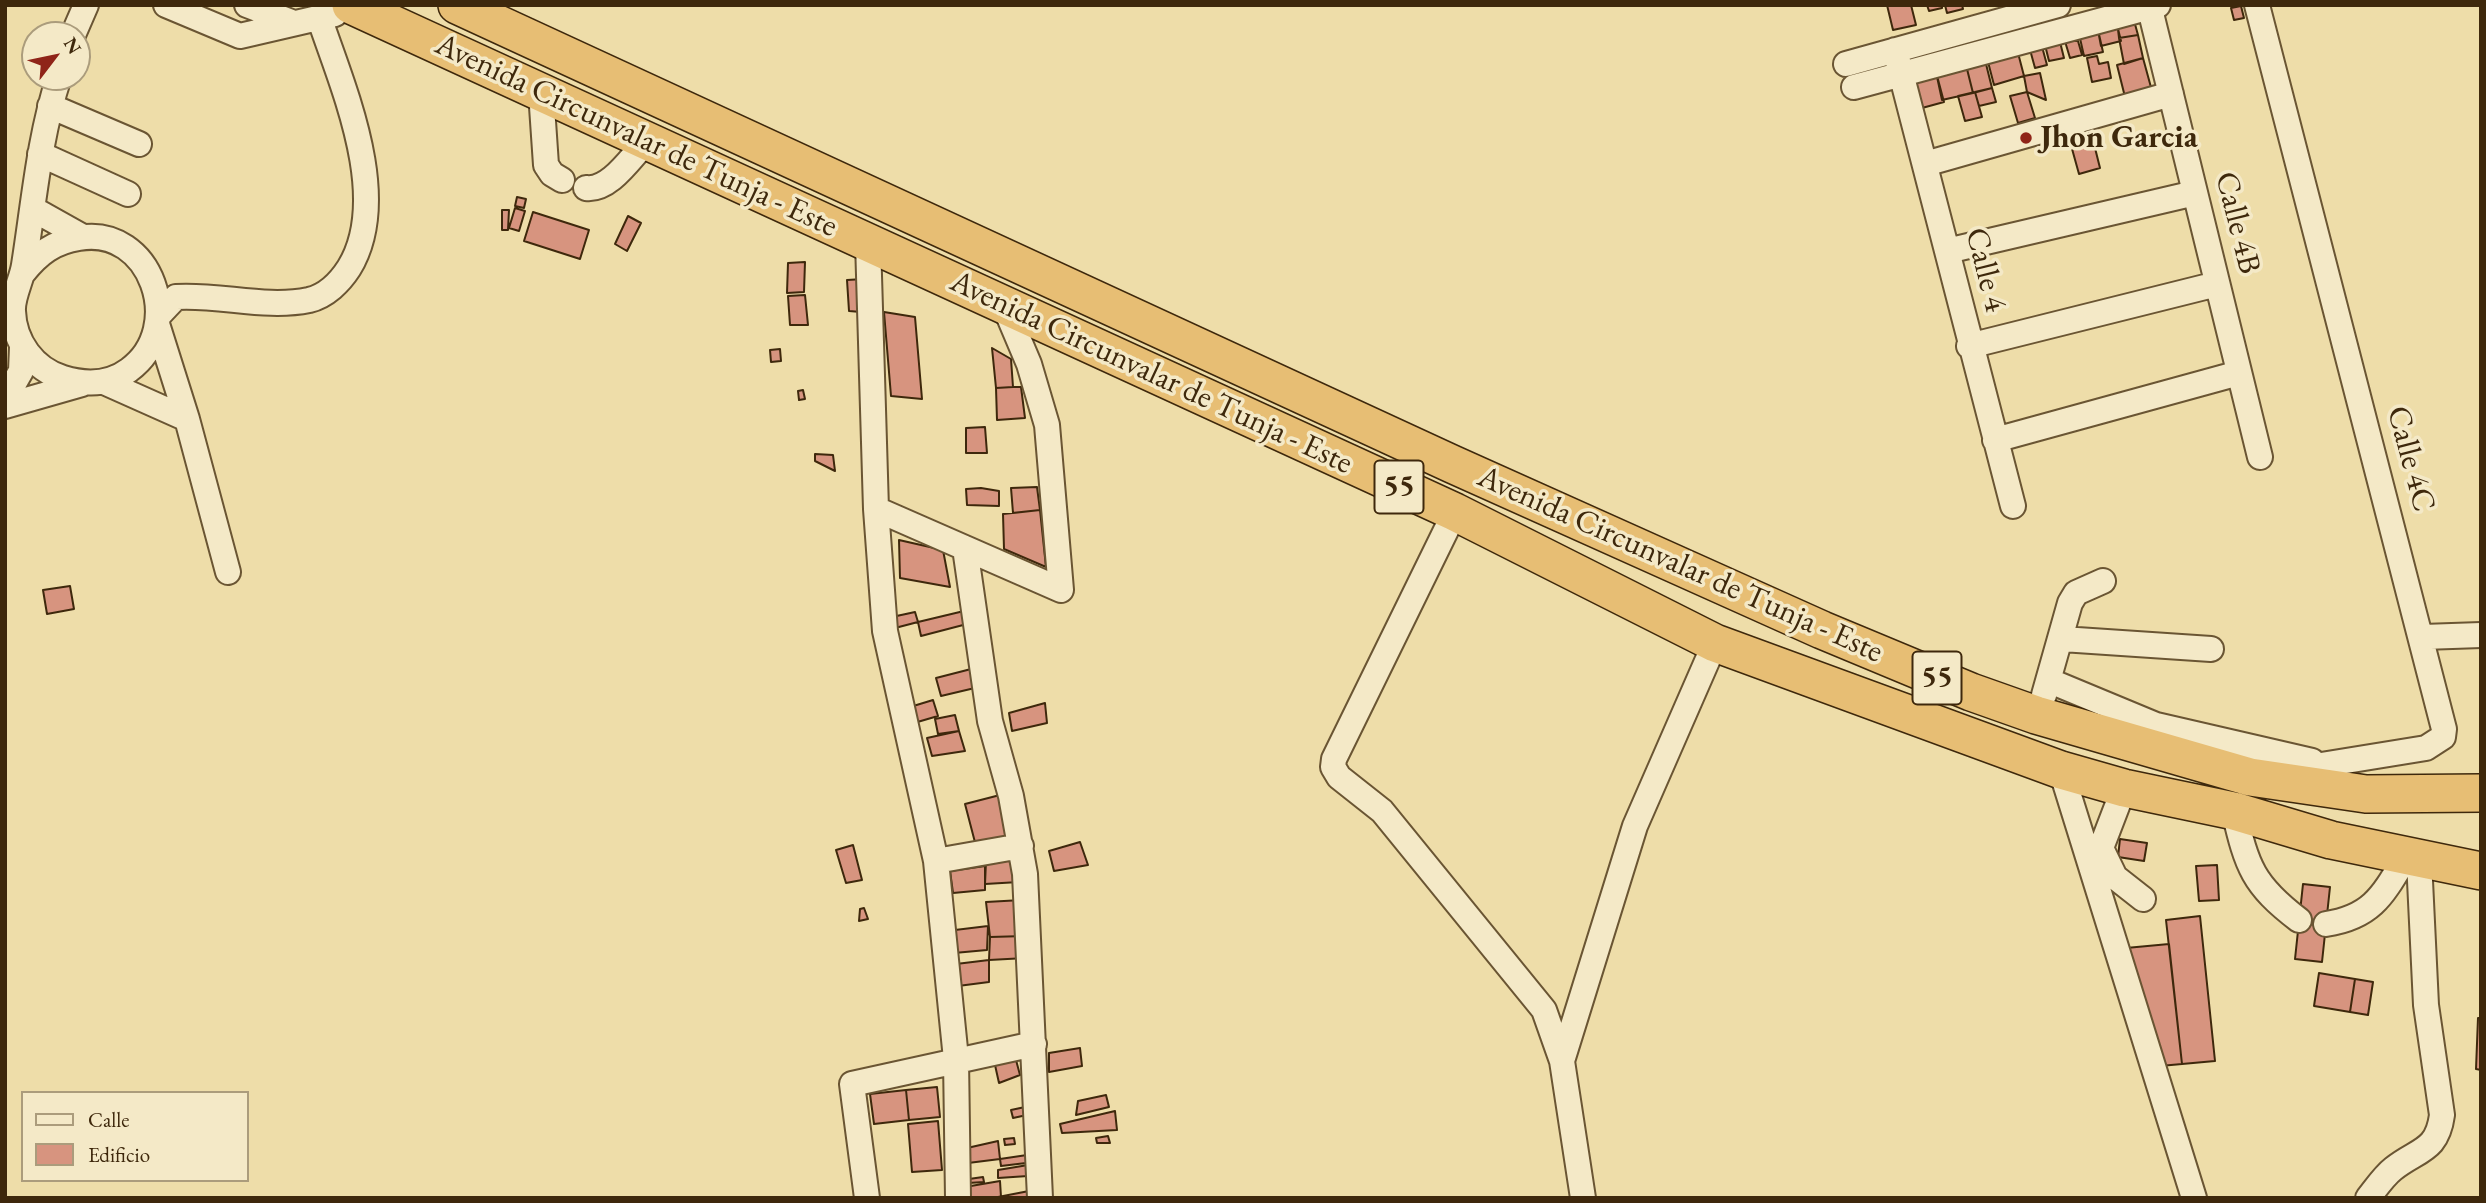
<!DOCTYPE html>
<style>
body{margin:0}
#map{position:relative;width:2486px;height:1203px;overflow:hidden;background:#eedda9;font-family:"EB Garamond",serif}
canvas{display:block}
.frame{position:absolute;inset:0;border:7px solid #3e280c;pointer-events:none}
.legend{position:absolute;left:21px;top:1091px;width:228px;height:91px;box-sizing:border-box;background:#f4e9c7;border:2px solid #ab9c7c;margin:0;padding:9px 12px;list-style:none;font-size:21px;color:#3e280c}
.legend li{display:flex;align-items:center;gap:14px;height:35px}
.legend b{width:35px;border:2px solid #ab9c7c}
.north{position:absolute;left:21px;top:21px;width:70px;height:70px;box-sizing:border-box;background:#f4e9c7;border:2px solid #ab9c7c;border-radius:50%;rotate:58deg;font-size:19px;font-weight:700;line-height:28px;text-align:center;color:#3e280c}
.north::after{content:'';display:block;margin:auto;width:24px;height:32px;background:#8f2418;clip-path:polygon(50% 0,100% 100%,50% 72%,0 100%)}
</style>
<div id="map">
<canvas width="2486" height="1203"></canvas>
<div class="frame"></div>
<ul class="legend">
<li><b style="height:9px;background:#f4e9c7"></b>Calle</li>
<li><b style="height:19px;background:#d7947f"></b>Edificio</li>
</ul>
<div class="north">N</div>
</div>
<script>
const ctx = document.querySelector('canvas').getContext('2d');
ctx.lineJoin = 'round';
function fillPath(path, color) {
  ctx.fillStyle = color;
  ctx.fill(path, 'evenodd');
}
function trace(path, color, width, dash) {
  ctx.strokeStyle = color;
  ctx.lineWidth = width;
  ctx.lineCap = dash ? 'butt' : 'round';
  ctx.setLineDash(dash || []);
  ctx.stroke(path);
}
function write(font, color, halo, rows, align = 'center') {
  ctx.font = font + ' "EB Garamond",serif';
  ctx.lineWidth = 7;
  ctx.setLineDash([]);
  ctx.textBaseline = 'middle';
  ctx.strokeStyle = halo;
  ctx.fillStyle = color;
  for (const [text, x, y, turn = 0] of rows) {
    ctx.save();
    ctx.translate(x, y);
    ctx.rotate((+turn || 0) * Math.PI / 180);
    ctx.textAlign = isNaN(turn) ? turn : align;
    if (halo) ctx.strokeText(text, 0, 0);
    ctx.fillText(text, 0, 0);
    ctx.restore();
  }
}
const building = new Path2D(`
 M 1887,5 L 1911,5 L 1916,25 L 1893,30 Z
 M 1927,5 L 1942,5 L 1942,8 L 1929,11 Z
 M 1945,5 L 1962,5 L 1963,9 L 1947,13 Z
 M 2241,6 L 2244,18 L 2234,20 L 2231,8 Z
 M 2133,17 L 2138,35 L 2119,38 L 2117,21 Z
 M 2097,25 L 2117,25 L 2121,41 L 2101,46 Z
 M 2098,30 L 2103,52 L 2084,56 L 2079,34 Z
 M 2138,35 L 2143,58 L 2124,64 L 2119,38 Z
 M 2073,36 L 2074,41 L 2078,41 L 2082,55 L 2070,58 L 2064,38 Z
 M 2059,38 L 2064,58 L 2049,61 L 2044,41 Z
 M 2041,43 L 2047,65 L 2035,68 L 2029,46 Z
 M 2017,49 L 2024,76 L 1994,85 L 1987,58 Z
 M 2097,56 L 2099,64 L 2108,62 L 2111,78 L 2092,82 L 2087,58 Z
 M 2143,58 L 2152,91 L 2125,97 L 2117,65 Z
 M 1985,60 L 1992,88 L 1973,93 L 1966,65 Z
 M 1966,65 L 1973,93 L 1942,100 L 1936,72 Z
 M 1936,72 L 1944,102 L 1922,108 L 1914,77 Z
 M 2040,73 L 2046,100 L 2027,92 L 2024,76 Z
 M 1992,88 L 1996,102 L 1979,106 L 1975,92 Z
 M 1975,92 L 1982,117 L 1965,121 L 1958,96 Z
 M 2027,92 L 2035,118 L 2018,123 L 2010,96 Z
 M 2091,132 L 2100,168 L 2079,174 L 2069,138 Z
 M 517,197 L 526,199 L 524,208 L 515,206 Z
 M 515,208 L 525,211 L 519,231 L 509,228 Z
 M 502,210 L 509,210 L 508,230 L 502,230 Z
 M 533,212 L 589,230 L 580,259 L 524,241 Z
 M 628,216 L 641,223 L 627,251 L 615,244 Z
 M 805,262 L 804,292 L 787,293 L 788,263 Z
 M 864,279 L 861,312 L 849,311 L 847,280 Z
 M 805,295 L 808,325 L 790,325 L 788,296 Z
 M 884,312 L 915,317 L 922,399 L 891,396 Z
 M 992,348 L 1011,359 L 1013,387 L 996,388 Z
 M 780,349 L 781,361 L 771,362 L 770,350 Z
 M 1013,387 L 1021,387 L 1025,418 L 997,420 L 996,388 Z
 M 803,390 L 805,399 L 799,400 L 798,391 Z
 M 985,427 L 987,453 L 966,453 L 966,428 Z
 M 815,454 L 833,455 L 835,471 L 815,461 Z
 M 1037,487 L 1040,510 L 1013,513 L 1011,488 Z
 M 981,488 L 999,491 L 999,506 L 967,505 L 966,489 Z
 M 1040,510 L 1046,567 L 1004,549 L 1003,514 Z
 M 899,540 L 943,550 L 950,587 L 900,578 Z
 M 70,586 L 74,609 L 47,614 L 43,590 Z
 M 964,611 L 967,624 L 921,636 L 918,622 Z
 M 915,612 L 918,622 L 895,628 L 892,617 Z
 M 975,668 L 979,687 L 941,696 L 936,678 Z
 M 933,700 L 938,716 L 914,723 L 910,707 Z
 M 1045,703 L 1047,723 L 1012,731 L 1009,713 Z
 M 955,715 L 959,731 L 938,734 L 935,719 Z
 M 959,731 L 965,751 L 932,756 L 927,738 Z
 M 1000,795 L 1012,841 L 977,850 L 965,804 Z
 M 2120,839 L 2147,843 L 2144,861 L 2118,857 Z
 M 1080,842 L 1088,865 L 1054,871 L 1049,851 Z
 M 853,845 L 862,880 L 846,883 L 836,850 Z
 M 1016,860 L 1019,882 L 985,884 L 986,861 Z
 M 2217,865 L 2219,900 L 2199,901 L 2196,866 Z
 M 985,866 L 985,890 L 953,893 L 950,871 Z
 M 2303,884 L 2330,887 L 2322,962 L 2295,959 Z
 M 1022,900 L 1025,936 L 990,937 L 986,902 Z
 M 864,908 L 868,919 L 859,921 L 860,909 Z
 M 2200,916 L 2215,1061 L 2182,1064 L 2166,920 Z
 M 988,926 L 987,950 L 954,953 L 955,930 Z
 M 1025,936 L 1026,958 L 989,960 L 990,937 Z
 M 2169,944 L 2182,1064 L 2160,1066 L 2126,948 Z
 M 989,960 L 989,982 L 958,986 L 956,964 Z
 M 2319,973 L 2355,979 L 2350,1012 L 2314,1006 Z
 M 2355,979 L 2373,982 L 2368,1015 L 2350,1012 Z
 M 2478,1018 L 2481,1018 L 2481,1070 L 2476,1069 Z
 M 1080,1048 L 1082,1066 L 1049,1072 L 1049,1053 Z
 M 1016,1060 L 1020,1075 L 999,1083 L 995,1065 Z
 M 937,1087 L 940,1117 L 909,1120 L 906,1090 Z
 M 906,1090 L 909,1120 L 874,1124 L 870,1094 Z
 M 1106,1095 L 1109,1107 L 1076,1115 L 1078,1101 Z
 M 1025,1107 L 1027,1115 L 1013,1118 L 1011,1110 Z
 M 1115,1111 L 1117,1130 L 1062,1133 L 1060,1124 Z
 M 938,1121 L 942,1170 L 912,1172 L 908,1124 Z
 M 1108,1136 L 1110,1143 L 1097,1143 L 1096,1138 Z
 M 1014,1138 L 1015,1144 L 1005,1145 L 1004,1139 Z
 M 998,1141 L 1000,1159 L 968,1163 L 967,1148 Z
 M 1027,1155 L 1026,1163 L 1001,1166 L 1000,1159 Z
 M 1028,1165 L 1028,1176 L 998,1178 L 998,1170 Z
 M 983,1177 L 984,1182 L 968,1183 L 969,1179 Z
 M 1000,1181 L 1001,1197 L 966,1198 L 965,1187 Z
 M 1029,1191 L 1030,1198 L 998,1198 L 998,1197 Z`);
fillPath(building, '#d7947f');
trace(building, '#3e280c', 2);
const minor = new Path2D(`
 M 166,5 L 240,36 L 335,14
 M 247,5 L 294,23
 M 2149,5 L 2260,457
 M 2257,5 L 2444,729 L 2443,737 L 2426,748 L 2278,772
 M 73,35 L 86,5
 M 1895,50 L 2013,506
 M 1846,64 L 2058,5
 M 1854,87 L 2158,5
 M 541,92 L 546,165 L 552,174 L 562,180
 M 50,106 L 139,144
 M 40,154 L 128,194
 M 1925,164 L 2171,94
 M 586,188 C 610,191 631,157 647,141
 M 33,209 L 83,237
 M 868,242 L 876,509 L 885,631 L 936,861 L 956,1059 L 958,1198
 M 1947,251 L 2195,193
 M 23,273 C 39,253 54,242 79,238 C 151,225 187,328 129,370 C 109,385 86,385 63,378 C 34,369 14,342 13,311 C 12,297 22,279 24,265 C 34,202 39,138 59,77
 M 159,315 L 176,297 C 220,294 265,309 309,300 C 326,296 340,282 349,268 C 392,198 343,88 319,17
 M 158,327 L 187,419 L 228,572
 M 1969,346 L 2217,284
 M 104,382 L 187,419
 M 5,399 L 21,371 L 22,347
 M 5,406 L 82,384
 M 1995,440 L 2239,373
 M 876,509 L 1061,590 L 1047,425 L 1029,364 L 1004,305
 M 1455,512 L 1334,759 L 1333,767 L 1339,777 L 1382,811 L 1544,1010 L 1562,1061
 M 965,548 L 990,721 L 1011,796 L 1025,874 L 1040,1198
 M 2423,637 L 2481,635
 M 2062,639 L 2211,649
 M 2050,681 L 2156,725 L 2312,761
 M 2044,695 L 2070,603 L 2076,593 L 2103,581
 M 2061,770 L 2194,1198
 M 2124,788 L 2101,848 L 2115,877 L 2143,899
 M 2234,811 C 2247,867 2253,885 2299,920
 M 936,861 L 1021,846
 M 2326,924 C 2372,917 2383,895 2405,858
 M 867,1198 L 852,1084 L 1034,1044
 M 1583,1198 L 1562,1061 L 1635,826 L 1715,643
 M 2368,1198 C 2376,1188 2384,1176 2393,1169 C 2418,1149 2437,1152 2442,1115 L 2426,1005 L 2419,860`);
const highway = new Path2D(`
 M 351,5 L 1455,512 L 1715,643 L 2061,770 L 2124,788 L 2234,811 L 2331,840 L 2481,871
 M 457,5 L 1452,464 L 1822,630 L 1971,692 L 2036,715 L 2250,777 L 2366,794 L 2481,793`);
trace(minor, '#6a5533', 28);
trace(highway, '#3e280c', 40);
trace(minor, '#f4e9c7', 24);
trace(highway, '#e7be74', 37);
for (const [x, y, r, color] of [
 [2026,138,7,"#8f2418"]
]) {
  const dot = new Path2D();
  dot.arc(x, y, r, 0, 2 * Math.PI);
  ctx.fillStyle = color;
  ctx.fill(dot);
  trace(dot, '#f4e9c7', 2.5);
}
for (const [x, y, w] of [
 [1399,487,49],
 [1937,678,49]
]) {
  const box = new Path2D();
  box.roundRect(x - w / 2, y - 26.5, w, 53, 5);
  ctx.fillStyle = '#f4e9c7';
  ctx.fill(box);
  trace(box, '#3e280c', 2);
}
write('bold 30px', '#3e280c', null, [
 ["55",1399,487],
 ["55",1937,678]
]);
write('32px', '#3e280c', '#f4e9c7', [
 ["Avenida Circunvalar de Tunja - Este",636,136,25],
 ["Calle 4B",2237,223,76],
 ["Calle 4",1985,270,76],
 ["Avenida Circunvalar de Tunja - Este",1151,373,25],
 ["Calle 4C",2410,459,75],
 ["Avenida Circunvalar de Tunja - Este",1680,565,24]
]);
write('bold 32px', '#3e280c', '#f4e9c7', [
 ["Jhon Garcia",2040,138]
], 'left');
</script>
